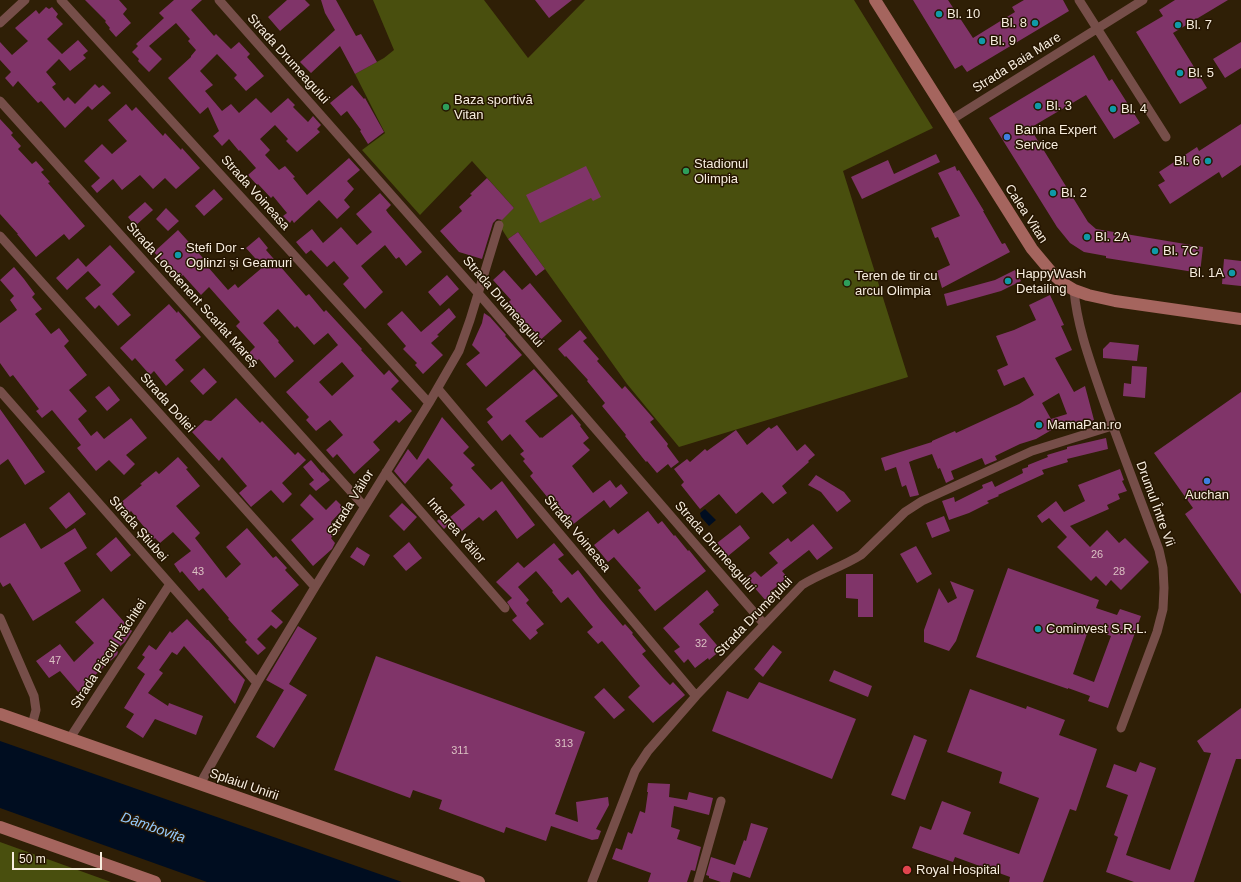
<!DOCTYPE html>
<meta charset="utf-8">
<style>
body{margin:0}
#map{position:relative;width:1241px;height:882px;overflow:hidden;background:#2f1f06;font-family:Helvetica,sans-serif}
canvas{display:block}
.scale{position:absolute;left:12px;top:852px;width:90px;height:18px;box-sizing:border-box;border:2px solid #f8eedf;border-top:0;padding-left:5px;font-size:12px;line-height:14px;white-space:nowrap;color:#f8eedf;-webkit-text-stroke:3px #251500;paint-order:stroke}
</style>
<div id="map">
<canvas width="1241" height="882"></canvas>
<div class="scale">50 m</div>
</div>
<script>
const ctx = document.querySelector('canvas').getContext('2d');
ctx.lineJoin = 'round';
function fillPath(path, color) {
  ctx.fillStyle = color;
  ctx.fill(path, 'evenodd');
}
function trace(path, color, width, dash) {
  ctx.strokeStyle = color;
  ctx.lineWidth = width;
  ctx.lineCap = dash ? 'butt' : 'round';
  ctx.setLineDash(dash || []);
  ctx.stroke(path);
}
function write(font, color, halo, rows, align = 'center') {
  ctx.font = font + ' Helvetica,sans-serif';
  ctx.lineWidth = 3;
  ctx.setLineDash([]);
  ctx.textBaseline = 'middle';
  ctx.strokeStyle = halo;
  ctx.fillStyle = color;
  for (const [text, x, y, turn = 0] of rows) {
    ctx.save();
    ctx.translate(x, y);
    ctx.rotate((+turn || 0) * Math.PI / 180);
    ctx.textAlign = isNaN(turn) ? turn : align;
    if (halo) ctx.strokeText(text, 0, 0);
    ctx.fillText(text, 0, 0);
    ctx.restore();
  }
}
fillPath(new Path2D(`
 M 373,0 L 484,0 L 528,58 L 585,0 L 854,0 L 933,128 L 843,171 L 908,377 L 679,447 L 627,384 L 545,269 L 518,232 L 508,239 L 498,223 L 514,208 L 472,161 L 420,215 L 362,150 L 385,133 L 355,74 L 384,58 L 394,50 Z
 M 0,842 L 111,882 L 0,882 Z`), '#494f0e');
fillPath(new Path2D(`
 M 705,509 L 716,520 L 709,526 L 701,517 L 700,513 Z
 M 0,741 L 402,882 L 207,882 L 0,808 Z`), '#000d20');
fillPath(new Path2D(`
 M 85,0 L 119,0 L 127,9 L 123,14 L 131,23 L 116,37 L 109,29 L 110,28 L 105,22 L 106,21 Z
 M 174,0 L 202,0 L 191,10 L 214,36 L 216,34 L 231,49 L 239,42 L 250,54 L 247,57 L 264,76 L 246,91 L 234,78 L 237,75 L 217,54 L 200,71 L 213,85 L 205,91 L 222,111 L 231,104 L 239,113 L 256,98 L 271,113 L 288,98 L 295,105 L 293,107 L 308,122 L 313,116 L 321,125 L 317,129 L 320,132 L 297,152 L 286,141 L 288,139 L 275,125 L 260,139 L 270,150 L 265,155 L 279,170 L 285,166 L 295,177 L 293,178 L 307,195 L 349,158 L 360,170 L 347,181 L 354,189 L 344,200 L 350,207 L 337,219 L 319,200 L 294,223 L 292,220 L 290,223 L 283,216 L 287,213 L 273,196 L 271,198 L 258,184 L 257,185 L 248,175 L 256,168 L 240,150 L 239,151 L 229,139 L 222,146 L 213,136 L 219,131 L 208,107 L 200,114 L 168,78 L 191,57 L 191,56 L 196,50 L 188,41 L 190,39 L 176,23 L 149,46 L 162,59 L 149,72 L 138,61 L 139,59 L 132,52 L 138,46 L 136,44 L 164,18 L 159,13 Z
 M 287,0 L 305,0 L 310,5 L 280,31 L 268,17 Z
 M 321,0 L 336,0 L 356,36 L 361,34 L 377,62 L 355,74 L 340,46 L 311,73 L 300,62 L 335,30 L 325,13 Z
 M 535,0 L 572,0 L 549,18 Z
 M 913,0 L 948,0 L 973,38 L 1015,12 L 1012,7 L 1024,0 L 1063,0 L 1069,11 L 967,72 L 962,65 L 955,69 Z
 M 1175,0 L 1228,0 L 1173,33 L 1207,88 L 1180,104 L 1136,32 L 1163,16 L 1159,10 Z
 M 46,7 L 49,9 L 52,7 L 58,14 L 56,17 L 63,24 L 47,39 L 62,54 L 78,40 L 88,51 L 83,55 L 86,58 L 70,71 L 59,59 L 46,72 L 56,84 L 52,87 L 64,101 L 68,97 L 75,104 L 95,84 L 99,88 L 103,85 L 111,93 L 92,110 L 88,106 L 65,128 L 41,101 L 38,103 L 18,81 L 13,87 L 5,78 L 11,72 L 0,60 L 0,42 L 12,55 L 28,41 L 15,28 L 36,10 L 39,14 Z
 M 1241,42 L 1241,68 L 1225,78 L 1213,59 Z
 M 1094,55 L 1109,81 L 1112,79 L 1140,123 L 1114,139 L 1086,95 L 1030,128 L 1088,222 L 1096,229 L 1203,247 L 1200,273 L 1106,258 L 1106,256 L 1084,252 L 1070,243 L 1057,227 L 989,118 Z
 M 352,85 L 364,99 L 365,98 L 384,132 L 368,144 L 360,131 L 361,130 L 347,111 L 341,116 L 330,103 Z
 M 126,104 L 132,111 L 136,107 L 163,136 L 165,133 L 181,150 L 182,148 L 200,168 L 176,189 L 165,178 L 153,189 L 140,175 L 122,190 L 113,179 L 97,193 L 91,186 L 100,178 L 84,161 L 102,144 L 112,154 L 127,141 L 108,120 Z
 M 0,119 L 13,133 L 11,135 L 21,146 L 18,149 L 32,164 L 36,161 L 44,170 L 41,172 L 50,182 L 48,183 L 85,226 L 69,240 L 64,234 L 36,257 L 17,234 L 18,234 L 0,214 Z
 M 1241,124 L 1241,165 L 1222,178 L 1219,172 L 1170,204 L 1158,185 L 1165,181 L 1159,172 L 1197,147 L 1199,151 Z
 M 936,154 L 940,162 L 862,199 L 851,177 L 888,160 L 894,174 Z
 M 586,166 L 601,197 L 593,201 L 591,198 L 540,223 L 526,195 Z
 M 955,166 L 957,171 L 959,170 L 984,211 L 983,211 L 1002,244 L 1005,243 L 1010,252 L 942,288 L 937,271 L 950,265 L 938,237 L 935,238 L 931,228 L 960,216 L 938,173 Z
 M 487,178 L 514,208 L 502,220 L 497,219 L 493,223 L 482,259 L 459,252 L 440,231 L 462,211 L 459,207 L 472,195 L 470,194 Z
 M 214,189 L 223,199 L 204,216 L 195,206 Z
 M 380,193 L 391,205 L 386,210 L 388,213 L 422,252 L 406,266 L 399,257 L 396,259 L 385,245 L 361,266 L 383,292 L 365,309 L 343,284 L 349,278 L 334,261 L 327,267 L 311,250 L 306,254 L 296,242 L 312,229 L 323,243 L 341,227 L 357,245 L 372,232 L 356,214 Z
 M 145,202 L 153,210 L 135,226 L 128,217 Z
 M 166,208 L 179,221 L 168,231 L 156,219 Z
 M 178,230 L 203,258 L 201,259 L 228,290 L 235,284 L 238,288 L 263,267 L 246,248 L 259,237 L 268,248 L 266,250 L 306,296 L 309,294 L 324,312 L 326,310 L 362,349 L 361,350 L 384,375 L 389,370 L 399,381 L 391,389 L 412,411 L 399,423 L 396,420 L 373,442 L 380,450 L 354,474 L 337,454 L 333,458 L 326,450 L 343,435 L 330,420 L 316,431 L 306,420 L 309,417 L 286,392 L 338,345 L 328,333 L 314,345 L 297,326 L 295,328 L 278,309 L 263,323 L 279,341 L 278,342 L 294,361 L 275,378 L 259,359 L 253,364 L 246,356 L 255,347 L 236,326 L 240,322 L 209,287 L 201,295 L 183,275 L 178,279 L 154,252 ZM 342,362 L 354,376 L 332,396 L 319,382 Z
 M 518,232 L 545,269 L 536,276 L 508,239 Z
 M 110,245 L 135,272 L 112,294 L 131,315 L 118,326 L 99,305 L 95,309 L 85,298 L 101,285 L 88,271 L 67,290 L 56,278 L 78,258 L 86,267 Z
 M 1224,259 L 1241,261 L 1241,286 L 1222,284 Z
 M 14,267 L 24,279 L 35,294 L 32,297 L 42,309 L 35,314 L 51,334 L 59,328 L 69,341 L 64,346 L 87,375 L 69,390 L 87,411 L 78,419 L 91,436 L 97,431 L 104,439 L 131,418 L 147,438 L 126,455 L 135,464 L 124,475 L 109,460 L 96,471 L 77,448 L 81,445 L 52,410 L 42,418 L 36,411 L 39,409 L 13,375 L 10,377 L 0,363 L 0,323 L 17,310 L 10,300 L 14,296 L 0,280 Z
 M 504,270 L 522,290 L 530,283 L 562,321 L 538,342 L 513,311 L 511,313 L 505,305 L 511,300 L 493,280 Z
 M 1015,270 L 1021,281 L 1001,291 L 947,306 L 944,294 L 995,280 Z
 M 447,275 L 459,289 L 440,306 L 428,292 Z
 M 1050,295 L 1064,325 L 1061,326 L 1072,350 L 1055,358 L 1074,392 L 1085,386 L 1094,420 L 1073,427 L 1072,423 L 1055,428 L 1036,439 L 1020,444 L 995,456 L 997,460 L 985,465 L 982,458 L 951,471 L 954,479 L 946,483 L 940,468 L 938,469 L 932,454 L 914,460 L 909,462 L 919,495 L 910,497 L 906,485 L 902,487 L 896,467 L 885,471 L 881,458 L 932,442 L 932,441 L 955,431 L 956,433 L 1019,404 L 1034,395 L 1024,377 L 1004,386 L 997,370 L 1008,365 L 996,336 L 1014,330 L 1036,320 L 1029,305 ZM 1059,393 L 1067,414 L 1051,419 L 1042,403 Z
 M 169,304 L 177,313 L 178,311 L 201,337 L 175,360 L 184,370 L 166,386 L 154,371 L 150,375 L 135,358 L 132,361 L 120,348 Z
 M 449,308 L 456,317 L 437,335 L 439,336 L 431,343 L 443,355 L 423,374 L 415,365 L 417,363 L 403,349 L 406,346 L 387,324 L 402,311 L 421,332 Z
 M 484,313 L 490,317 L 506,335 L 505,336 L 522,355 L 486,387 L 466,364 L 480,353 L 472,345 L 482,323 Z
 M 580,330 L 587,338 L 583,341 L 599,359 L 597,361 L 622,389 L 625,386 L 654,419 L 650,422 L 668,444 L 667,446 L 679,462 L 671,468 L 668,464 L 657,473 L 647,461 L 646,462 L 625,436 L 626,435 L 602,406 L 605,403 L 587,381 L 588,380 L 566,356 L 565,357 L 558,349 Z
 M 1110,342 L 1139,345 L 1137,361 L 1103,358 L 1103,349 Z
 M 1132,366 L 1147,367 L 1145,398 L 1123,396 L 1124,383 L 1131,384 Z
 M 204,368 L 217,382 L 203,395 L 190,381 Z
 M 534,369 L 558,396 L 525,421 L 540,438 L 541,437 L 542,438 L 572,414 L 581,425 L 580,426 L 589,438 L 583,443 L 590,450 L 572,466 L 593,493 L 610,480 L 616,488 L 621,484 L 628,493 L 610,508 L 604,500 L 571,526 L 530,476 L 533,473 L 523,461 L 525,459 L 520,454 L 524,451 L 510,434 L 502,441 L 487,422 L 493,417 L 486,409 Z
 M 109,386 L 120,400 L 107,411 L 95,397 Z
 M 1241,392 L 1241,594 L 1185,514 L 1193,508 L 1154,453 Z
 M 236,398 L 260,423 L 262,421 L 295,455 L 298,452 L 306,460 L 282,483 L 292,494 L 283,503 L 271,490 L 251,507 L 239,493 L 247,486 L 222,457 L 219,461 L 192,432 L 205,420 L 211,421 Z
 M 0,409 L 45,472 L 25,485 L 8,459 L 0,465 Z
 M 442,417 L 469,447 L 463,453 L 475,465 L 471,468 L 491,490 L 502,481 L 535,525 L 517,539 L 496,510 L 483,521 L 479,517 L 462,531 L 450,517 L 465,505 L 450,488 L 453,485 L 428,458 L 405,484 L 394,471 L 408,449 L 417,460 Z
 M 777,425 L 797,451 L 805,444 L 815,455 L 808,461 L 809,462 L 782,486 L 787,493 L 773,504 L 762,492 L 736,514 L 719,494 L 700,509 L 681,485 L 684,482 L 674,469 L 687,459 L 690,462 L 705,449 L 707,451 L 736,430 L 747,445 L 769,427 L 771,429 Z
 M 1106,438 L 1108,449 L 1067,459 L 1068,462 L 1042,470 L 1044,474 L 998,495 L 999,496 L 987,501 L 989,503 L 969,513 L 949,520 L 942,501 L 954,497 L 955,502 L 983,488 L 982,485 L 992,481 L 995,487 L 1023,473 L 1022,469 L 1028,467 L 1028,465 L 1048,457 L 1047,455 L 1067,449 L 1067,447 Z
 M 178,457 L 188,468 L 186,469 L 200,486 L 176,506 L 200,533 L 195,538 L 226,578 L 241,564 L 226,547 L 247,528 L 273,558 L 276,556 L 287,568 L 285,570 L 299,585 L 271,611 L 283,622 L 276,629 L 271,625 L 257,639 L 266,648 L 258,655 L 245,642 L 247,640 L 228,619 L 229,618 L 203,588 L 199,591 L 182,571 L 180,573 L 174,564 L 191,551 L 173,532 L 160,543 L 155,538 L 154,539 L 131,511 L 128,514 L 119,504 L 142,485 L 140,484 L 156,471 L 159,474 Z
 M 311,460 L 322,473 L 323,472 L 330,480 L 316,491 L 309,484 L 314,480 L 303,467 Z
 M 1120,469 L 1124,480 L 1122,481 L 1127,491 L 1118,494 L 1120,499 L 1107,505 L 1109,509 L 1070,526 L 1090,547 L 1107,530 L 1119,543 L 1125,538 L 1149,562 L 1121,590 L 1111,580 L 1106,586 L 1096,576 L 1091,581 L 1057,547 L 1067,537 L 1049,518 L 1042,523 L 1037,516 L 1056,501 L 1064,512 L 1085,501 L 1078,485 Z
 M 816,475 L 844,492 L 851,501 L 837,512 L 821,492 L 808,485 Z
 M 69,492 L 86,514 L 66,529 L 49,508 Z
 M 310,494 L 326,510 L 336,500 L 344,508 L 331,522 L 340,530 L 331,538 L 335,543 L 332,549 L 313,566 L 291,540 L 314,519 L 300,505 Z
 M 402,503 L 417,517 L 404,531 L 389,516 Z
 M 648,511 L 658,524 L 662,521 L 674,536 L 675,535 L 688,551 L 689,550 L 706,571 L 655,611 L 638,590 L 641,588 L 614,557 L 608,562 L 594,545 L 614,529 L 618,534 Z
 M 443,515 L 450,523 L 444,529 L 437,521 Z
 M 944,516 L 950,531 L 932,538 L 926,523 Z
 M 25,523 L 41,549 L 75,528 L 87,548 L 64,563 L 81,591 L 33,621 L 10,583 L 3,587 L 0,582 L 0,538 Z
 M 813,524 L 833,548 L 817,560 L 809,550 L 782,571 L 788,578 L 772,590 L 776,594 L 767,602 L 746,578 L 755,571 L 761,577 L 778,563 L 769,553 L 788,538 L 791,542 Z
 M 740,525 L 750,538 L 728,556 L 717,543 Z
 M 116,537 L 131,555 L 111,572 L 96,554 Z
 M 409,542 L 422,558 L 406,571 L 393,556 Z
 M 554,543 L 564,555 L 558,559 L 572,575 L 578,570 L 600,599 L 623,626 L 625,624 L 633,633 L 632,634 L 646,651 L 642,654 L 663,678 L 670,685 L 673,682 L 685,695 L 653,723 L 628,697 L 640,686 L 602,641 L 598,644 L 587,632 L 593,627 L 568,597 L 561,603 L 552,592 L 553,591 L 536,571 L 518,587 L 529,600 L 526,603 L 544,624 L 536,630 L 538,633 L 530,640 L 512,620 L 517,616 L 511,608 L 507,602 L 512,598 L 496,582 L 518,562 L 524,568 Z
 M 916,546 L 932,574 L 917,583 L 900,554 Z
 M 357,547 L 370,555 L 364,566 L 350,557 Z
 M 1008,568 L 1099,600 L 1096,608 L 1117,615 L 1120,609 L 1141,616 L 1108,708 L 1088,701 L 1090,696 L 1068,688 L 1068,689 L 976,657 ZM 1089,628 L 1111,636 L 1094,682 L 1073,674 Z
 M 846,574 L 873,574 L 873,617 L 858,617 L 858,599 L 846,598 Z
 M 950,581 L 974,590 L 956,641 L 949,651 L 924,642 L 924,630 L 939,588 L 948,603 L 957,598 Z
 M 707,590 L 719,605 L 713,610 L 714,612 L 699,624 L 721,650 L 709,660 L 708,658 L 695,668 L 688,659 L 684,663 L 674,651 L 680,647 L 663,628 Z
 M 103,598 L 132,631 L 125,642 L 116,650 L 118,652 L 117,655 L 93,677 L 96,679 L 79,693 L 60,671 L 49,678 L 36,661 L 60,644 L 74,662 L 94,643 L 75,622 Z
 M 187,619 L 207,640 L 208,640 L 245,680 L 235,704 L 184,646 L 177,655 L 172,652 L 159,670 L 163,673 L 148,693 L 168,706 L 169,703 L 203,716 L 196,735 L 155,719 L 143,738 L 126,727 L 134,714 L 124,708 L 145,674 L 137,668 L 145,657 L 142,655 L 149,645 L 156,650 L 170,631 L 172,633 Z
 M 298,626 L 317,638 L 289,684 L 307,695 L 274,748 L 256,737 L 284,690 L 266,680 Z
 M 773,645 L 782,652 L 763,677 L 754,669 Z
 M 376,656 L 585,732 L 555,814 L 578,822 L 576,802 L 608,797 L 609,805 L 596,829 L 601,831 L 598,839 L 592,840 L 551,826 L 546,841 L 506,827 L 504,833 L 439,809 L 442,800 L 413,790 L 410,798 L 334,770 Z
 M 834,670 L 872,686 L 868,697 L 829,681 Z
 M 759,682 L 856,719 L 832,779 L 712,731 L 727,691 L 748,699 Z
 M 604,688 L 625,710 L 614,719 L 594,697 Z
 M 970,689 L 1026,709 L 1027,706 L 1065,720 L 1059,735 L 1097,749 L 1076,811 L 1070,809 L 1043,882 L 1009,882 L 1010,877 L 955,857 L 953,862 L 912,848 L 920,826 L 931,830 L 942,801 L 971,812 L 963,834 L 1019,854 L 1039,798 L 999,783 L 1002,772 L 947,752 Z
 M 1241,708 L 1241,759 L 1236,759 L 1194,882 L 1134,882 L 1106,872 L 1118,837 L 1114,835 L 1128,795 L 1106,787 L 1114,764 L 1136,772 L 1140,762 L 1156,768 L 1126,855 L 1170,870 L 1211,753 L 1204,752 L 1197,741 Z
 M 914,735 L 927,740 L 905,800 L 891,795 Z
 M 648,783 L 670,784 L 669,797 L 687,800 L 689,792 L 713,798 L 709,815 L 674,806 L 671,827 L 680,830 L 677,839 L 701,847 L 695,871 L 691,870 L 687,882 L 648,882 L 651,873 L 612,859 L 616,848 L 622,850 L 628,832 L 632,834 L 640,811 L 645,813 L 648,792 L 647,792 Z
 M 751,823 L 768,828 L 750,878 L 733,872 L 730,882 L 721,882 L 709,878 L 709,876 L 706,875 L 711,857 L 735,865 L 744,840 L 746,841 Z`), '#803469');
trace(new Path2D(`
 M 61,0 L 429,403
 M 219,0 L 478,293 L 764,624
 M 1079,0 L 1166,137
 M 0,23 L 25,0
 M 0,101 L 364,506
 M 951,120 L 1143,0
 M 0,236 L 315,587
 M 1074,290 C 1077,326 1090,361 1102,396 C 1120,447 1140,498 1159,550 L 1163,568 L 1164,588 L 1163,609 L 1157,632 L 1121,728
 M 438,389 L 696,696
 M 0,391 L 257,683
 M 386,472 L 505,608
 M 0,618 L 34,696 L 36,710 L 32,725
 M 70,738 L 170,584
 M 200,784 L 257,683 L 315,587 L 429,403 L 459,351 L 470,320 L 499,225
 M 592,882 L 635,771 L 648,751 L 696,696 L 802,585 C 821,573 842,567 861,555 L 905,512 L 922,501 L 1032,451 L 1112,426
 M 698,882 L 721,801`), '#764e49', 9);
trace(new Path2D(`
 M 875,0 L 1032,249 L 1053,274 L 1064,284 L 1074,290 L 1088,295 L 1115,301 L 1241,319
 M 0,714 L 479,882
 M 0,827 L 155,882`), '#a5655e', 12);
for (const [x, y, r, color] of [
 [939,14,4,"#0f9aa8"],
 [1035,23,4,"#0f9aa8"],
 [1178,25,4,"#0f9aa8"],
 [982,41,4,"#0f9aa8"],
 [1180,73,4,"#0f9aa8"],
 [1038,106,4,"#0f9aa8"],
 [446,107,4,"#2e9e5b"],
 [1113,109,4,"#0f9aa8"],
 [1007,137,4,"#3f7fe0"],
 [1208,161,4,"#0f9aa8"],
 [686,171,4,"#2e9e5b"],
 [1053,193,4,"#0f9aa8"],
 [1087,237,4,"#0f9aa8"],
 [1155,251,4,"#0f9aa8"],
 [178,255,4,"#0f9aa8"],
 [1232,273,4,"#0f9aa8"],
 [1008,281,4,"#0f9aa8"],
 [847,283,4,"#2e9e5b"],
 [1039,425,4,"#0f9aa8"],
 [1207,481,4,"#3f7fe0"],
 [1038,629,4,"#0f9aa8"],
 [907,870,5,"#e0444e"]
]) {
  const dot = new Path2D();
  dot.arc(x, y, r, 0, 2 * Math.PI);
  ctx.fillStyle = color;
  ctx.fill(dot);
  trace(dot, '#251500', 1.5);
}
write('11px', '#dac0c2', null, [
 ["26",1097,555],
 ["43",198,572],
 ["28",1119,572],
 ["32",701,644],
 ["47",55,661],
 ["313",564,744],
 ["311",460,751]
]);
write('13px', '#f8eedf', '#251500', [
 ["Bl. 10",947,14],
 ["Bl. 8",1027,23,"right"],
 ["Bl. 7",1186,25],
 ["Bl. 9",990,41],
 ["Bl. 5",1188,73],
 ["Baza sportivă",454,100],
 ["Vitan",454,115],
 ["Bl. 3",1046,106],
 ["Bl. 4",1121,109],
 ["Banina Expert",1015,130],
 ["Service",1015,145],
 ["Bl. 6",1200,161,"right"],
 ["Stadionul",694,164],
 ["Olimpia",694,179],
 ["Bl. 2",1061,193],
 ["Bl. 2A",1095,237],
 ["Stefi Dor -",186,248],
 ["Oglinzi și Geamuri",186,263],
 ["Bl. 7C",1163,251],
 ["Bl. 1A",1224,273,"right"],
 ["HappyWash",1016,274],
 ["Detailing",1016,289],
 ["Teren de tir cu",855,276],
 ["arcul Olimpia",855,291],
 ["MamaPan.ro",1047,425],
 ["Auchan",1207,495,"center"],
 ["Cominvest S.R.L.",1046,629],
 ["Royal Hospital",916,870]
], 'left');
write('13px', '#f8eedf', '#251500', [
 ["Strada Drumeagului",288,59,48],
 ["Strada Baia Mare",1017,63,-32],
 ["Strada Voineasa",255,193,48],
 ["Calea Vitan",1026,214,57],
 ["Strada Locotenent Scarlat Mareș",192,295,48],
 ["Strada Drumeagului",503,302,49],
 ["Strada Doliei",167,403,48],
 ["Strada Văilor",351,503,-58],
 ["Drumul Între Vii",1155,504,70],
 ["Strada Știubei",138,529,49],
 ["Intrarea Văilor",456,531,49],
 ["Strada Voineasa",577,534,50],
 ["Strada Drumeagului",715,547,49],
 ["Strada Drumețului",754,617,-46],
 ["Strada Piscul Răchitei",109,654,-57],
 ["Splaiul Unirii",244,785,19]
]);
write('italic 14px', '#93c9fc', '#251500', [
 ["Dâmbovița",153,828,19]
]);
</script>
